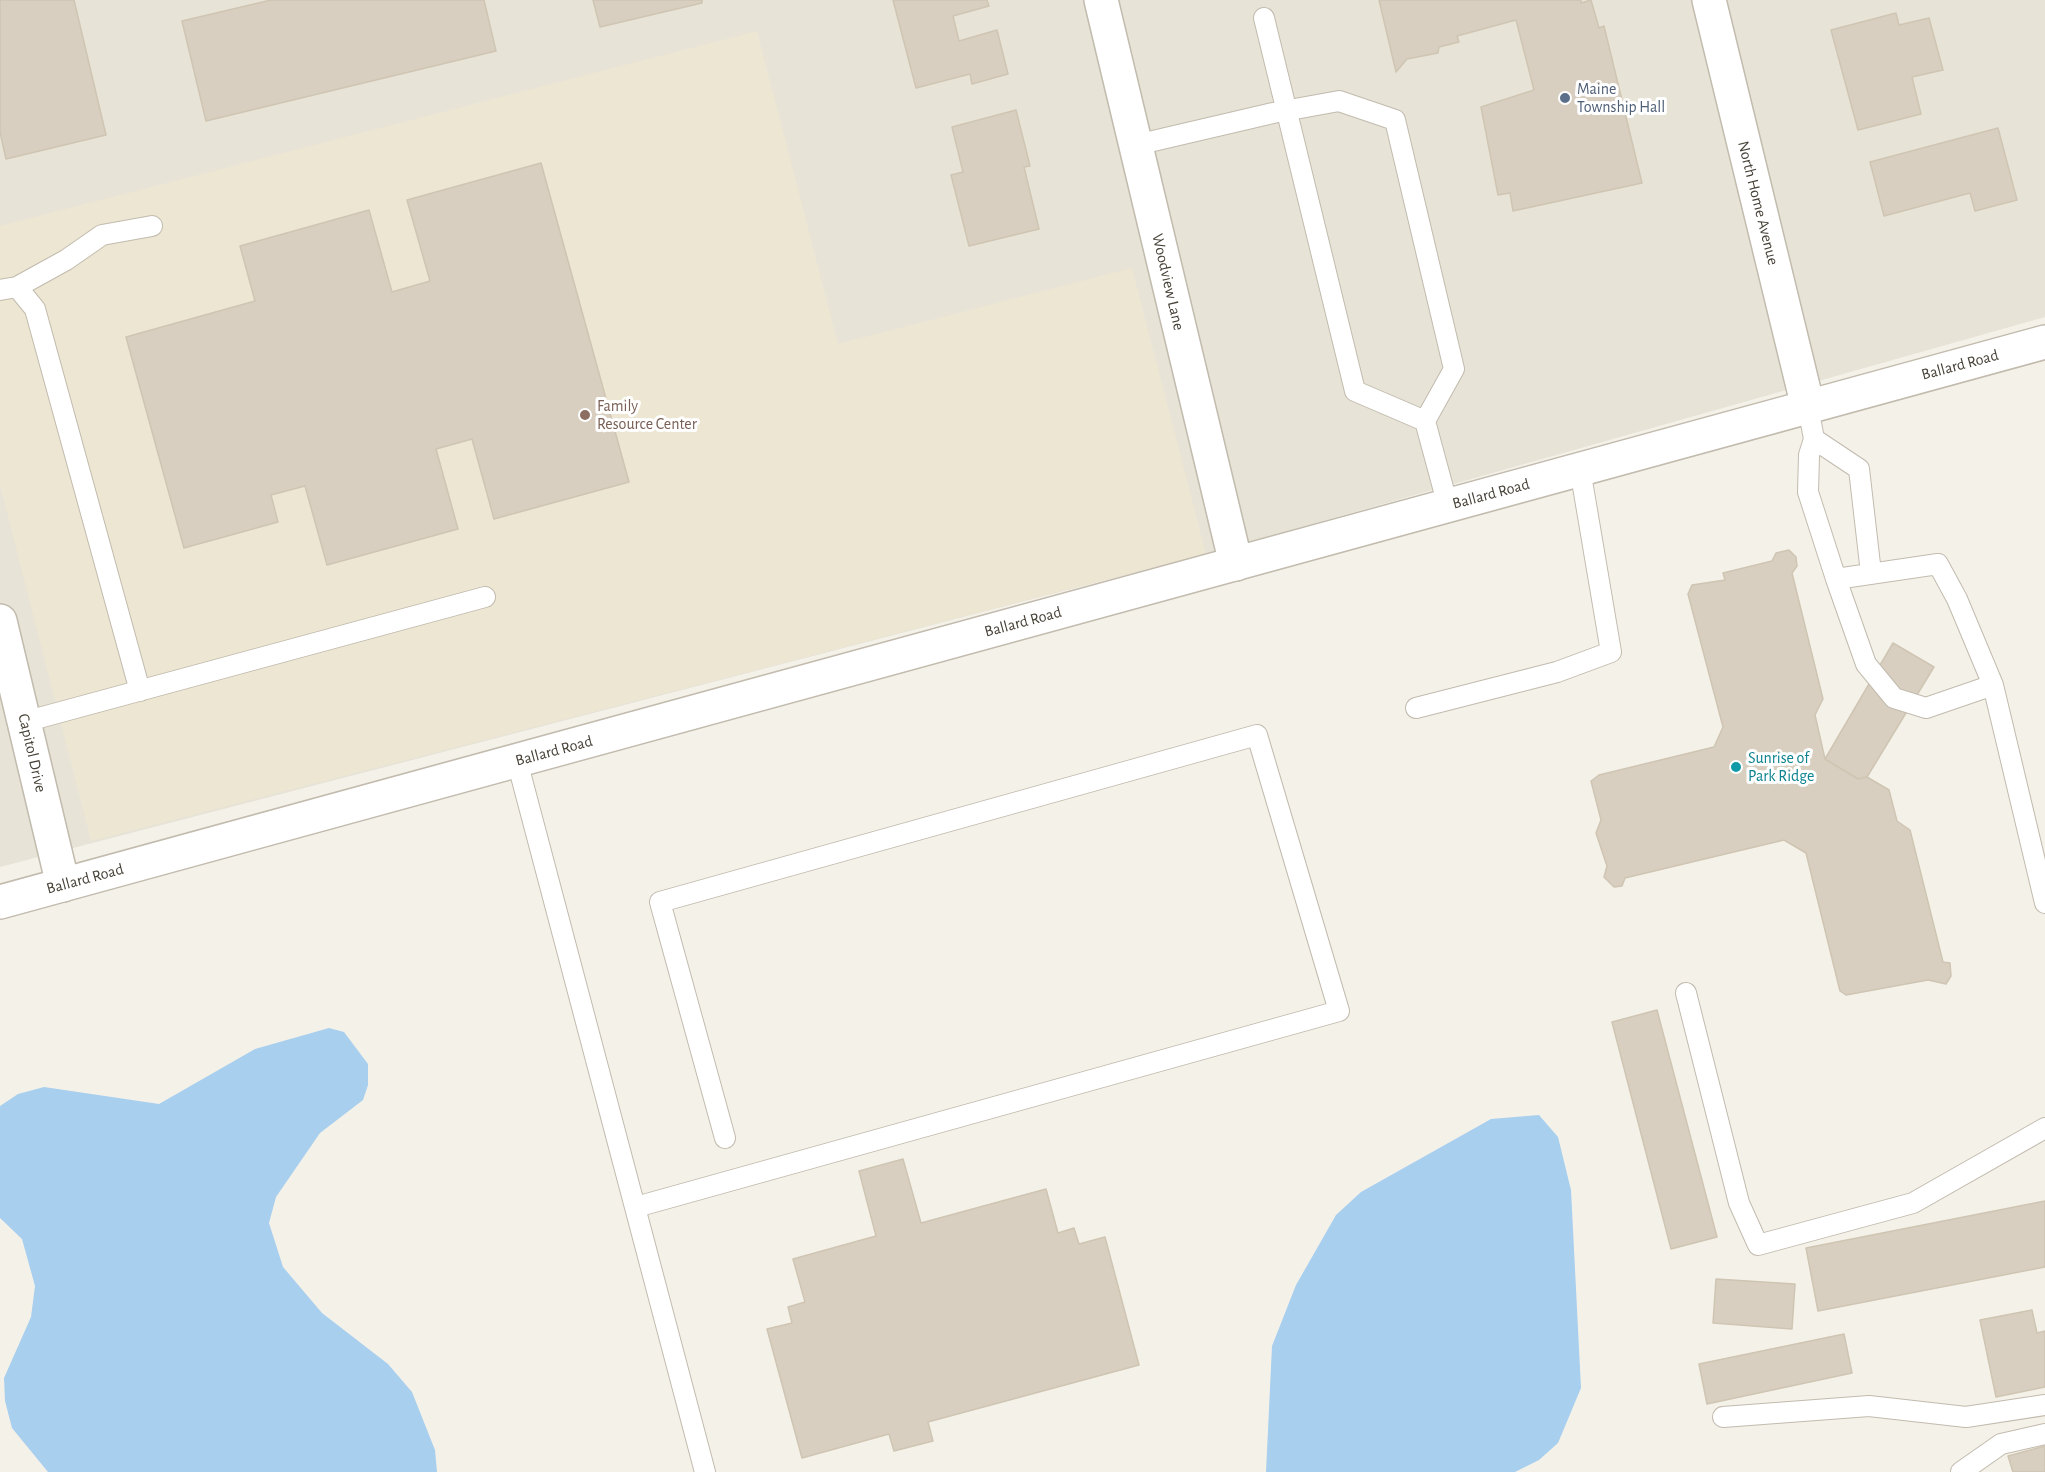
<!DOCTYPE html>
<style>
body{margin:0}
canvas{display:block;background:#f4f1e9}
</style>
<canvas width="2045" height="1472"></canvas>
<script>
const ctx = document.querySelector('canvas').getContext('2d');
ctx.lineJoin = 'round';
function fillPath(path, color) {
  ctx.fillStyle = color;
  ctx.fill(path, 'evenodd');
}
function trace(path, color, width, dash) {
  ctx.strokeStyle = color;
  ctx.lineWidth = width;
  ctx.lineCap = dash ? 'butt' : 'round';
  ctx.setLineDash(dash || []);
  ctx.stroke(path);
}
function write(font, color, halo, rows, align = 'center') {
  ctx.font = font + ' "Alegreya Sans",sans-serif';
  ctx.lineWidth = 6;
  ctx.setLineDash([]);
  ctx.textBaseline = 'middle';
  ctx.strokeStyle = halo;
  ctx.fillStyle = color;
  for (const [text, x, y, turn = 0] of rows) {
    ctx.save();
    ctx.translate(x, y);
    ctx.rotate((+turn || 0) * Math.PI / 180);
    ctx.textAlign = isNaN(turn) ? turn : align;
    if (halo) ctx.strokeText(text, 0, 0);
    ctx.fillText(text, 0, 0);
    ctx.restore();
  }
}
fillPath(new Path2D(`
 M 0,0 L 2045,0 L 2045,317 L 1206,554 L 0,867 Z`), '#e7e3d7');
fillPath(new Path2D(`
 M 757,31 L 838,344 L 1132,268 L 1206,554 L 91,841 L 0,485 L 0,226 Z`), '#ece6d3');
fillPath(new Path2D(`
 M 329,1028 L 344,1032 L 368,1064 L 368,1085 L 363,1100 L 320,1133 L 276,1197 L 269,1223 L 283,1267 L 322,1313 L 388,1364 L 412,1392 L 435,1450 L 437,1472 L 48,1472 L 12,1428 L 5,1401 L 4,1378 L 31,1317 L 35,1286 L 22,1239 L 0,1218 L 0,1106 L 18,1094 L 44,1087 L 159,1104 L 255,1049 Z
 M 1539,1115 L 1558,1137 L 1571,1190 L 1581,1388 L 1558,1443 L 1539,1460 L 1515,1472 L 1266,1472 L 1272,1346 L 1296,1285 L 1336,1215 L 1361,1192 L 1491,1119 Z`), '#a8cfee');
const building = new Path2D(`
 M 0,0 L 74,0 L 106,135 L 6,159 L 0,132 Z
 M 271,0 L 484,0 L 496,51 L 206,121 L 182,21 Z
 M 593,0 L 702,0 L 702,3 L 600,27 Z
 M 893,0 L 987,0 L 989,6 L 953,16 L 959,41 L 997,30 L 1008,74 L 972,84 L 970,74 L 916,88 Z
 M 1379,0 L 1581,0 L 1581,3 L 1591,0 L 1599,28 L 1604,26 L 1642,183 L 1513,211 L 1510,193 L 1498,195 L 1481,107 L 1534,90 L 1516,20 L 1457,36 L 1459,42 L 1439,47 L 1438,53 L 1407,59 L 1396,72 Z
 M 1896,13 L 1899,25 L 1929,18 L 1943,70 L 1912,77 L 1921,114 L 1858,130 L 1831,30 Z
 M 1016,110 L 1030,166 L 1024,167 L 1039,229 L 969,246 L 951,175 L 963,172 L 952,127 Z
 M 1998,128 L 2017,200 L 1975,211 L 1970,193 L 1884,216 L 1870,162 Z
 M 541,163 L 629,482 L 494,519 L 472,439 L 436,449 L 458,529 L 327,565 L 305,486 L 271,495 L 278,522 L 184,548 L 126,337 L 255,301 L 240,246 L 369,210 L 392,292 L 430,281 L 407,200 Z
 M 1789,550 L 1796,557 L 1797,566 L 1792,573 L 1823,699 L 1815,715 L 1825,759 L 1858,779 L 1867,777 L 1889,790 L 1897,821 L 1910,830 L 1943,962 L 1950,963 L 1951,976 L 1946,984 L 1928,980 L 1846,995 L 1840,991 L 1806,853 L 1784,840 L 1625,878 L 1622,886 L 1614,887 L 1604,877 L 1607,866 L 1596,833 L 1601,820 L 1591,781 L 1599,775 L 1714,747 L 1723,727 L 1688,594 L 1692,585 L 1725,580 L 1723,573 L 1772,561 L 1776,553 Z
 M 1893,643 L 1934,667 L 1867,777 L 1858,779 L 1825,759 Z
 M 1657,1010 L 1717,1237 L 1671,1249 L 1612,1022 Z
 M 903,1159 L 921,1223 L 1046,1189 L 1058,1233 L 1074,1228 L 1079,1244 L 1105,1237 L 1139,1365 L 928,1422 L 933,1441 L 894,1451 L 889,1434 L 802,1458 L 767,1329 L 792,1323 L 788,1307 L 805,1302 L 793,1259 L 876,1236 L 859,1171 Z
 M 2045,1201 L 2045,1267 L 1818,1311 L 1806,1248 Z
 M 1716,1279 L 1795,1284 L 1792,1329 L 1713,1323 Z
 M 2032,1310 L 2037,1333 L 2045,1331 L 2045,1387 L 1996,1397 L 1980,1320 Z
 M 1844,1334 L 1852,1373 L 1707,1404 L 1699,1364 Z
 M 2045,1446 L 2045,1472 L 2013,1472 L 2008,1456 Z`);
fillPath(building, '#d8cfc1');
trace(building, '#cfc5b2', 1.5);
const service = new Path2D(`
 M 1264,18 L 1355,391 L 1425,421
 M 1136,145 L 1273,113 L 1339,101 L 1395,120 L 1454,369 L 1425,421 L 1448,506
 M 17,287 L 66,260 L 102,235 L 152,226
 M 0,290 L 17,287 L 35,309 L 140,691
 M 1808,407 L 1814,439 L 1809,455 L 1808,492 L 1836,579 L 1938,564 L 1957,599 L 1993,685 L 2045,903
 M 1814,439 L 1859,469 L 1871,573
 M 1836,579 L 1866,664 L 1894,698 L 1926,708 L 1993,685
 M 1416,708 L 1557,672 L 1611,652 L 1580,469
 M 24,722 L 485,597
 M 517,761 L 705,1472
 M 1686,993 L 1739,1203 L 1758,1245 L 1913,1203 L 2045,1128
 M 636,1207 L 1339,1011 L 1257,735 L 660,902 L 725,1138
 M 1723,1417 L 1869,1406 L 1966,1417 L 2045,1405
 M 1961,1472 L 2001,1444 L 2045,1434`);
const minor = new Path2D(`
 M 1101,0 L 1236,564
 M 1709,0 L 1808,407
 M 0,621 L 63,885`);
const tertiary = new Path2D(`
 M 0,902 L 2045,342`);
trace(service, '#c2bbae', 22);
trace(minor, '#c2bbae', 36);
trace(tertiary, '#c2bbae', 36);
trace(service, '#fff', 20);
trace(minor, '#fff', 33);
trace(tertiary, '#fff', 33);
for (const [x, y, r, color] of [
 [1565,98,6,"#5c6f8a"],
 [585,415,6,"#8d6e63"],
 [1736,767,6,"#0f9aa8"]
]) {
  const dot = new Path2D();
  dot.arc(x, y, r, 0, 2 * Math.PI);
  ctx.fillStyle = color;
  ctx.fill(dot);
  trace(dot, '#fff', 2);
}
write('16px', '#4e5e75', '#fff', [
 ["Maine",1577,89],
 ["Township Hall",1577,107]
], 'left');
write('16px', '#474137', '#fff', [
 ["North Home Avenue",1758,203,76],
 ["Woodview Lane",1168,282,77],
 ["Ballard Road",1960,365,-15],
 ["Ballard Road",1491,494,-15],
 ["Ballard Road",1023,622,-15],
 ["Ballard Road",554,751,-15],
 ["Capitol Drive",32,753,77],
 ["Ballard Road",85,879,-15]
]);
write('16px', '#785e54', '#fff', [
 ["Family",597,406],
 ["Resource Center",597,424]
], 'left');
write('16px', '#0d838f', '#fff', [
 ["Sunrise of",1748,758],
 ["Park Ridge",1748,776]
], 'left');
</script>
